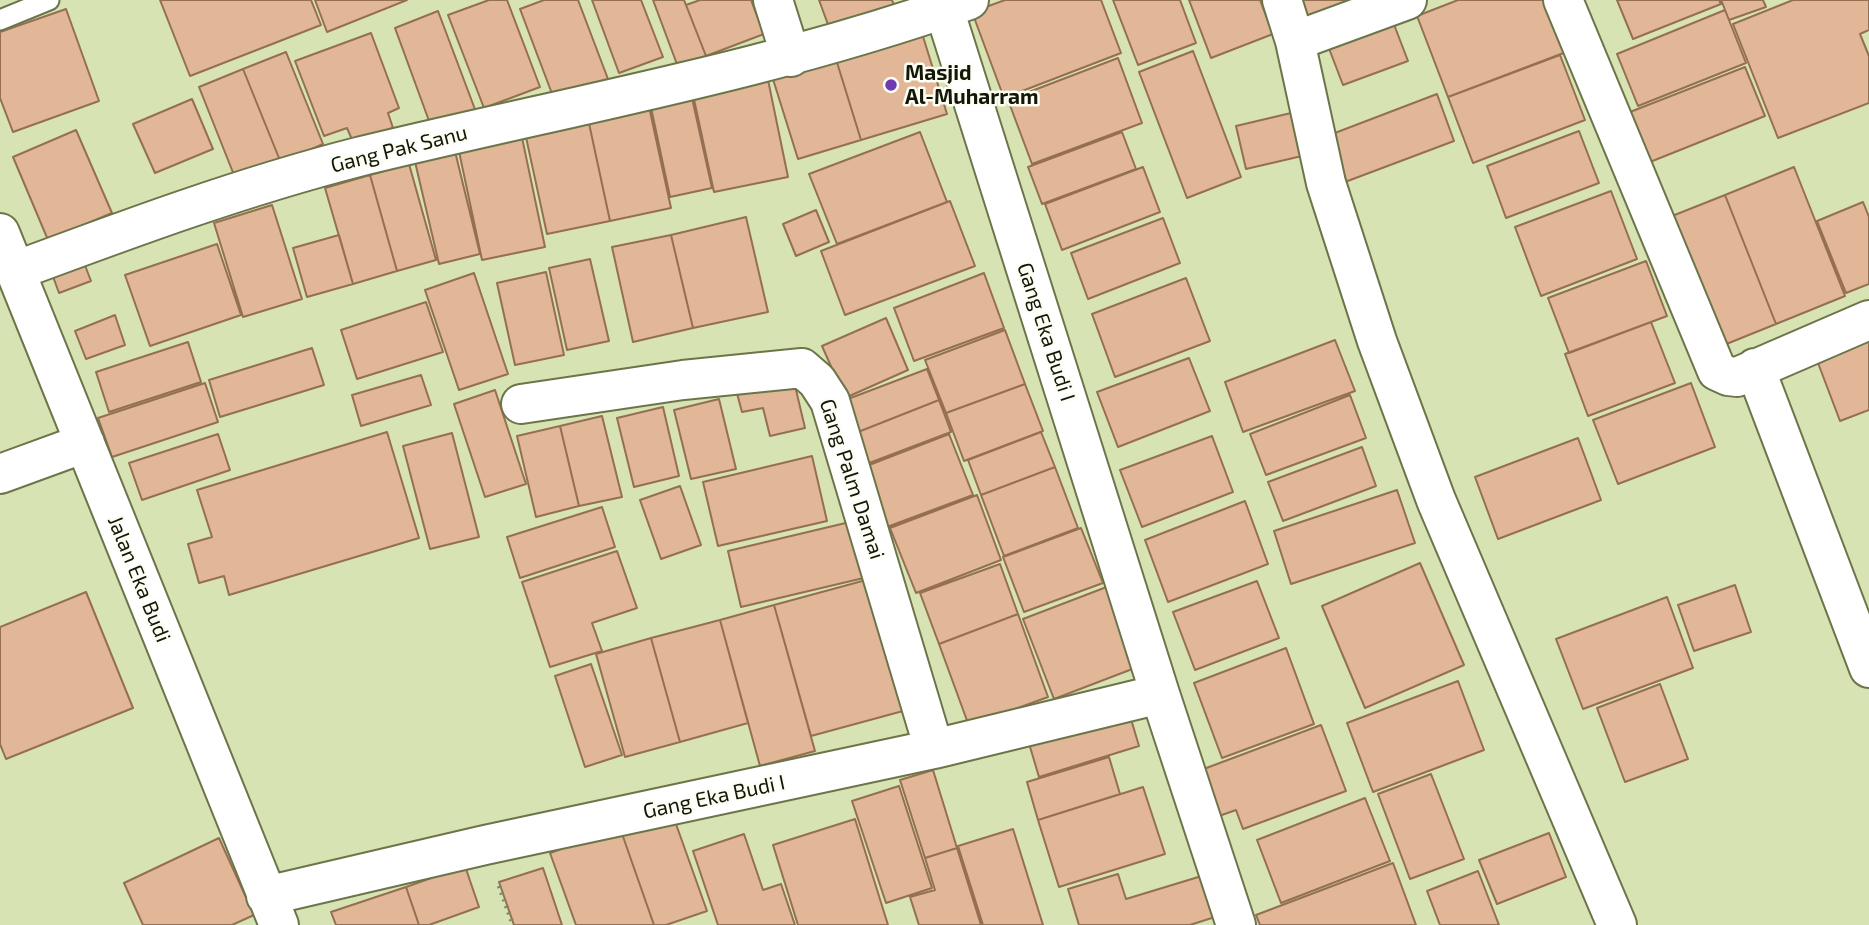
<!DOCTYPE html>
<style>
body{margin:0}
canvas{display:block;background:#d7e3b3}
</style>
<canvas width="1869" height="925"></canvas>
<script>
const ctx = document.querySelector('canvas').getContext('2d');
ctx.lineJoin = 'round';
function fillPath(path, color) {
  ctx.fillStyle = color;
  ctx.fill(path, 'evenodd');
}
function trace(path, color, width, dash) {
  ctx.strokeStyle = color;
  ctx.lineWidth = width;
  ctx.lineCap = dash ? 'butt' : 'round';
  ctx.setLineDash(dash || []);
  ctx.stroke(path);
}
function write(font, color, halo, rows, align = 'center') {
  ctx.font = font + ' "Exo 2",sans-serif';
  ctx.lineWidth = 5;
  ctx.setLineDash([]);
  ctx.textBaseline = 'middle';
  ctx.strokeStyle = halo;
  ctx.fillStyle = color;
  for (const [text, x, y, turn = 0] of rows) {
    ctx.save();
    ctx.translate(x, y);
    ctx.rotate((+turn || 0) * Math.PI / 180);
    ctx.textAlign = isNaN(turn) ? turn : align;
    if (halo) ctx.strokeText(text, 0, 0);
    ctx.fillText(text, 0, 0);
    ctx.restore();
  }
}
const building = new Path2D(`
 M 160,0 L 311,0 L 321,25 L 190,76 Z
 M 315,0 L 407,0 L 327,32 Z
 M 489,0 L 507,0 L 540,87 L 484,108 L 448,15 Z
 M 544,0 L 578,0 L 608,79 L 554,99 L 520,9 Z
 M 592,0 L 641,0 L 663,57 L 619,73 Z
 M 653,0 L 684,0 L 706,56 L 678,67 Z
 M 700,0 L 751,0 L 764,34 L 706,56 L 686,5 Z
 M 819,0 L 892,0 L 894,5 L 830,30 Z
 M 1005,0 L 1101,0 L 1121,53 L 1004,98 L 972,12 Z
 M 1113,0 L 1180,0 L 1196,43 L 1138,65 Z
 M 1189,0 L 1260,0 L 1273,34 L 1211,58 Z
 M 1285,0 L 1368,0 L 1296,28 Z
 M 1458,0 L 1555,0 L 1574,49 L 1448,97 L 1417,16 Z
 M 1617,0 L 1719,0 L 1721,4 L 1633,39 Z
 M 1721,0 L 1763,0 L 1766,7 L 1729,20 Z
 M 1793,0 L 1869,0 L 1869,30 L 1860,34 L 1869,56 L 1869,103 L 1778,138 L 1733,24 Z
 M 66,9 L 99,101 L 13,132 L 0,98 L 0,32 Z
 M 1725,10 L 1746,63 L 1638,106 L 1617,54 Z
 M 438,11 L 476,112 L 432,129 L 395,28 Z
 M 1390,14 L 1408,61 L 1343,85 L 1325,38 Z
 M 921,30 L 947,114 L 861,140 L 835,56 Z
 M 371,33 L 399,108 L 388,113 L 393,128 L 353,142 L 347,128 L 324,136 L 295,61 Z
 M 1193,51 L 1241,177 L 1187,198 L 1139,72 Z
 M 286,52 L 323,144 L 281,163 L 243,69 Z
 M 1560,55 L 1585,120 L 1473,163 L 1448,97 Z
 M 835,56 L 861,140 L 798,159 L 772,76 Z
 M 1118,58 L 1142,123 L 1032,164 L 1008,100 Z
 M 1745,67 L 1765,116 L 1650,162 L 1630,112 Z
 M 243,69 L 281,163 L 236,180 L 199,87 Z
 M 767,75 L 788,177 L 714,192 L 692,90 Z
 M 690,89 L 712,188 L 670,197 L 649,98 Z
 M 1437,94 L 1454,141 L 1345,182 L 1327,136 Z
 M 192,99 L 213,149 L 155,173 L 133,124 Z
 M 648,102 L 671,208 L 610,221 L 587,114 Z
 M 1291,113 L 1302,156 L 1246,169 L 1236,126 Z
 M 587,114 L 610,221 L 547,234 L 524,128 Z
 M 520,128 L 545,247 L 482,260 L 457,142 Z
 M 76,130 L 112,213 L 48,240 L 13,157 Z
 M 1579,131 L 1599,183 L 1506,218 L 1487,166 Z
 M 920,132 L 947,202 L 837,244 L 809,174 Z
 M 1122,132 L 1136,169 L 1042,204 L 1028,167 Z
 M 452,139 L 480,254 L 439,264 L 412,149 Z
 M 409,164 L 436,260 L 397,271 L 370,175 Z
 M 1143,167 L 1160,212 L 1062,250 L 1045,204 Z
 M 1794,167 L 1845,296 L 1776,324 L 1725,195 Z
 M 370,175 L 397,271 L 353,284 L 325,188 Z
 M 1611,191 L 1637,259 L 1541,296 L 1515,227 Z
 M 1725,195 L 1776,324 L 1719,347 L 1667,218 Z
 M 950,201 L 975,266 L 845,315 L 821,251 Z
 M 1863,202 L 1869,217 L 1869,284 L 1846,293 L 1817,221 Z
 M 272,205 L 302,299 L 243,317 L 214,223 Z
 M 816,210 L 829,242 L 796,256 L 783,224 Z
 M 746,217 L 768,312 L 693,328 L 671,235 Z
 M 1163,218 L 1180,263 L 1088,299 L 1071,253 Z
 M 339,235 L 353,284 L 307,297 L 293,248 Z
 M 671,235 L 693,328 L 633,342 L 612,247 Z
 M 217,244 L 241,315 L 150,346 L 125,275 Z
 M 78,247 L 91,281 L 59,293 L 47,260 Z
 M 590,259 L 609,341 L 567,350 L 549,268 Z
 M 1646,261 L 1667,316 L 1569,353 L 1548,298 Z
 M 546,272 L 564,355 L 515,365 L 497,283 Z
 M 474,273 L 508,374 L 459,390 L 425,290 Z
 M 984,273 L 1004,328 L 914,361 L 894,308 Z
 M 1186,278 L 1210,341 L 1115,377 L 1092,314 Z
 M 426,302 L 443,352 L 357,379 L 341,330 Z
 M 115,315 L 125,345 L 86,359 L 75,331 Z
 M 886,318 L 908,370 L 845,398 L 822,346 Z
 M 1651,322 L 1675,383 L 1588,416 L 1565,354 Z
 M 1005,330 L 1025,384 L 946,413 L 925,360 Z
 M 1869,335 L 1869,410 L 1840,421 L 1815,355 Z
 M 1335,340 L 1355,391 L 1243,432 L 1225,382 Z
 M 188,342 L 201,382 L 109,412 L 96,372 Z
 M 312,348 L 324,385 L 220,417 L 209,380 Z
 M 1189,358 L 1210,411 L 1118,447 L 1097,392 Z
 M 927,369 L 939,400 L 853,434 L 840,402 Z
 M 792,373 L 805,428 L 770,436 L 763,408 L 742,412 L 735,386 Z
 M 421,375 L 431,405 L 361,426 L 352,395 Z
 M 205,383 L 218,422 L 112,457 L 98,418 Z
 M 1691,383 L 1715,447 L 1618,484 L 1593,420 Z
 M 1025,384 L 1043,431 L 964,461 L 946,413 Z
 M 495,390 L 526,484 L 485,497 L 454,404 Z
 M 1350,395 L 1366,438 L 1266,475 L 1250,434 Z
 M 719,399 L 736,469 L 691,479 L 674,410 Z
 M 939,400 L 951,432 L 864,465 L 853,434 Z
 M 663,407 L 679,476 L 634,487 L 617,418 Z
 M 602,416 L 622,497 L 579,506 L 560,426 Z
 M 560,426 L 579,506 L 536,517 L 517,436 Z
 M 387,432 L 419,538 L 229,595 L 224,576 L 199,583 L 188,544 L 212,537 L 197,490 Z
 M 1041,432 L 1055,467 L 981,495 L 968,460 Z
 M 452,433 L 479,537 L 430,549 L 403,446 Z
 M 218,434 L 230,470 L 142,500 L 129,463 Z
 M 949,434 L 973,495 L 887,527 L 864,467 Z
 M 1212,436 L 1233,492 L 1142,527 L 1120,470 Z
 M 1578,438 L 1601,500 L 1498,539 L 1475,477 Z
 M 1362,447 L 1376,486 L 1283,521 L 1268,482 Z
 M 812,456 L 827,521 L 718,546 L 703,482 Z
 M 1055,467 L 1078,528 L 1004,556 L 981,495 Z
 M 680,486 L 701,545 L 661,559 L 640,500 Z
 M 1397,490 L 1415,543 L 1291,584 L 1274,531 Z
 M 977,495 L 1001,560 L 916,593 L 890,528 Z
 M 1245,501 L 1268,564 L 1168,602 L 1145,540 Z
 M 602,507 L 615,547 L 520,578 L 507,537 Z
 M 854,521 L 868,577 L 741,607 L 728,551 Z
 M 1081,528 L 1103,583 L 1024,612 L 1003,557 Z
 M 617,551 L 637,608 L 592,623 L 602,651 L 550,667 L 522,582 Z
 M 1420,563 L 1464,665 L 1365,708 L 1322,606 Z
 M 1000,564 L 1018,614 L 939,644 L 920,593 Z
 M 866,580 L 903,711 L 811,736 L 774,605 Z
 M 1257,581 L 1279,638 L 1195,670 L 1173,612 Z
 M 1117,583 L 1148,663 L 1054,699 L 1023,619 Z
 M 1735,585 L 1751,632 L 1694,651 L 1678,605 Z
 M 86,592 L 133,708 L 6,759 L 0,744 L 0,627 Z
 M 1667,597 L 1693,668 L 1583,709 L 1556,639 Z
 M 774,605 L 815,751 L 760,766 L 720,620 Z
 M 1018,614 L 1048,697 L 969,726 L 939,644 Z
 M 720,620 L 748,723 L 680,742 L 651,638 Z
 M 651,638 L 680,742 L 625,757 L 596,654 Z
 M 1286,648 L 1314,724 L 1222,758 L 1194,683 Z
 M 591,664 L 622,755 L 585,767 L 555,676 Z
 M 1458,681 L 1484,750 L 1373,792 L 1347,723 Z
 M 1660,684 L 1688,759 L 1625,782 L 1597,708 Z
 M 1128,709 L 1139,746 L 1039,777 L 1028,740 Z
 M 1321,725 L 1346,791 L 1243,829 L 1236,810 L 1219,816 L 1201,770 Z
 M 1109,757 L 1120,794 L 1038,820 L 1027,782 Z
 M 933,770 L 957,848 L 925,858 L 900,780 Z
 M 1431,774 L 1464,859 L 1410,879 L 1378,794 Z
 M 899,786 L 932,888 L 886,903 L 852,801 Z
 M 1143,787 L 1165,854 L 1059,887 L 1038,820 Z
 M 1365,798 L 1390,861 L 1281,903 L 1257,840 Z
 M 671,810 L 707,911 L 666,925 L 654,925 L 620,828 Z
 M 855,819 L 888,925 L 798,925 L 773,845 Z
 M 620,828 L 654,925 L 576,925 L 550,853 Z
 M 1013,829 L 1043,925 L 983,925 L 958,846 Z
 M 1549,833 L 1566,877 L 1497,904 L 1479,860 Z
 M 744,834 L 763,890 L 781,884 L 795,925 L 718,925 L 693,851 Z
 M 219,838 L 254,915 L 232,925 L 143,925 L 124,883 Z
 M 957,848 L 981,925 L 919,925 L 910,897 L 935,890 L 925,858 Z
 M 1393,863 L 1416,925 L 1260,925 L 1256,915 Z
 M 465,866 L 479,907 L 429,925 L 419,925 L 406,887 Z
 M 543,868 L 562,925 L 514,925 L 499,882 Z
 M 1478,871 L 1499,925 L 1440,925 L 1427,891 Z
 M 1118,874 L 1126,899 L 1205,875 L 1218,916 L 1190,925 L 1079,925 L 1068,889 Z
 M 406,887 L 419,925 L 336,925 L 331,912 Z`);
fillPath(building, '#e1b798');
trace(building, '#956f52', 2);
const lane = new Path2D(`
 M 0,20 L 49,0`);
const street = new Path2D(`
 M 773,0 L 791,57
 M 1282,0 L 1295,41 L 1326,183 L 1377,341 L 1436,500 L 1617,925
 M 1563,0 L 1717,371 L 1728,376 L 1737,377 L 1869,320
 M 944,9 L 1160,694 L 1236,925
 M 1295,41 L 1407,0
 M 0,233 L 279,925
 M 15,271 C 128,229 241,187 358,157 C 562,107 770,71 969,0
 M 1755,368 L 1869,668
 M 521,404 L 683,380 L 802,368 L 817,381 L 830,401 L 934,749
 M 0,474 L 85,443
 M 266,896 L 485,845 L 934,749 L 1160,694`);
trace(lane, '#6c754a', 23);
trace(street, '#6c754a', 42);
trace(new Path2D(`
 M 499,886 L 513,925`), '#7e8664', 4.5, [2, 5]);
trace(lane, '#fff', 19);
trace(street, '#fff', 38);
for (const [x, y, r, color] of [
 [891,85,7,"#6d3ab2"]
]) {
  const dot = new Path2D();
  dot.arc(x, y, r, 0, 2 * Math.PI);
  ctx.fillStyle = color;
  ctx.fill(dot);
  trace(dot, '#fcfef5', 2.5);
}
write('bold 21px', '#131706', '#fcfef5', [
 ["Masjid",905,73],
 ["Al-Muharram",905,97]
], 'left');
write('21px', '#131706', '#fcfef5', [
 ["Gang Pak Sanu",399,149,-14],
 ["Gang Eka Budi I",1046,332,72],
 ["Gang Palm Damai",852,479,72],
 ["Jalan Eka Budi",139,579,68],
 ["Gang Eka Budi I",714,797,-12]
]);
</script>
